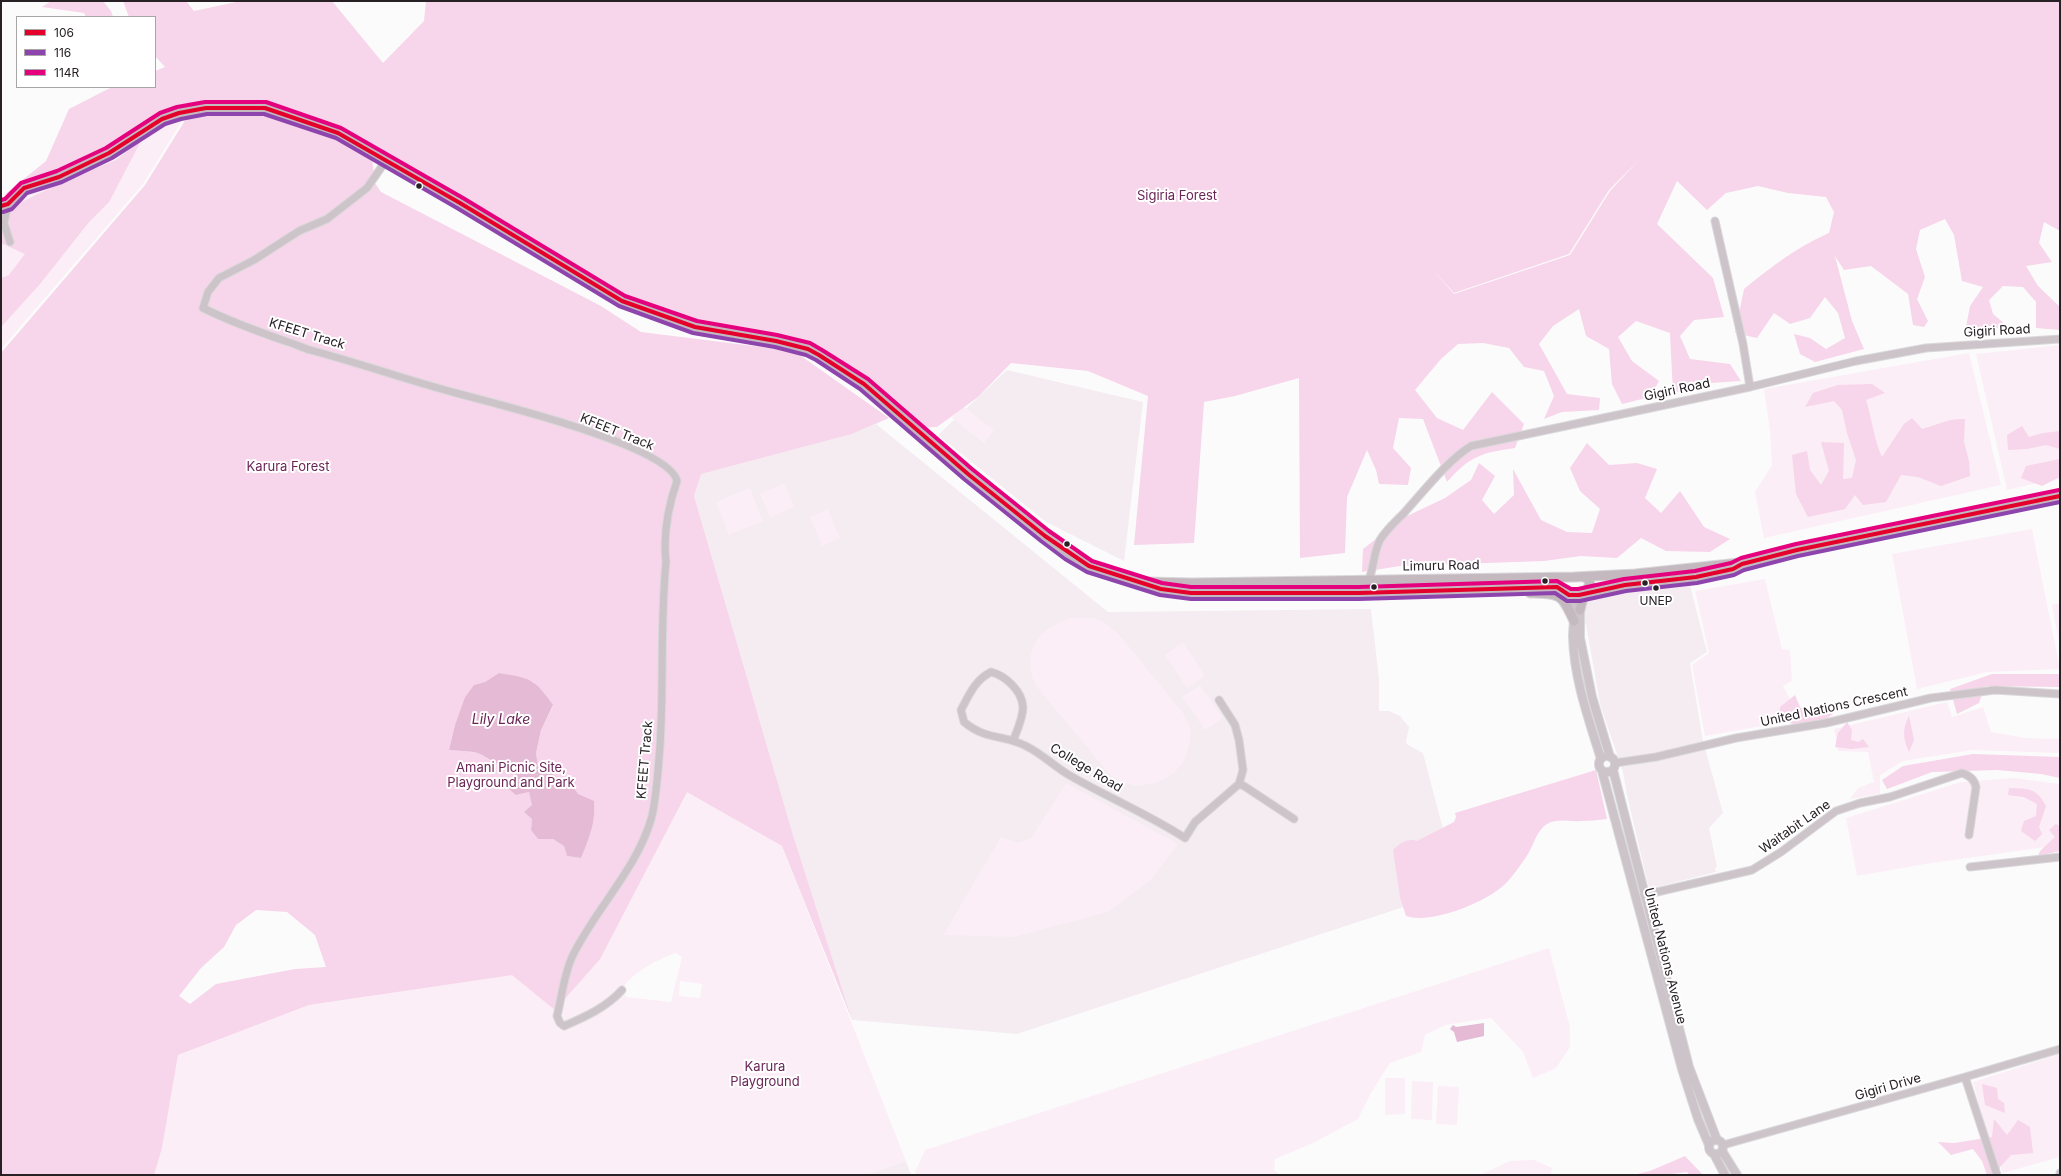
<!DOCTYPE html>
<style>
body{margin:0}
#map{position:relative;width:2061px;height:1176px;overflow:hidden;background:#fcfbfc;font-family:Inter,sans-serif}
canvas{display:block}
.frame{position:absolute;inset:0;border:2px solid #272125;pointer-events:none}
.legend{position:absolute;left:16px;top:16px;width:140px;height:72px;box-sizing:border-box;background:#fff;border:1px solid #a9a6a8;margin:0;padding:5px 7px;list-style:none;font-size:12px;color:#272125}
.legend li{display:flex;align-items:center;gap:8px;height:20px}
.legend b{width:20px;border:1px solid #a9a6a8}
</style>
<div id="map">
<canvas width="2061" height="1176"></canvas>
<div class="frame"></div>
<ul class="legend">
<li><b style="height:5px;background:#e4002b"></b>106</li>
<li><b style="height:5px;background:#8e44ad"></b>116</li>
<li><b style="height:5px;background:#e5007d"></b>114R</li>
</ul>
</div>
<script>
const ctx = document.querySelector('canvas').getContext('2d');
ctx.lineJoin = 'round';
function fillPath(path, color) {
  ctx.fillStyle = color;
  ctx.fill(path, 'evenodd');
}
function trace(path, color, width, dash) {
  ctx.strokeStyle = color;
  ctx.lineWidth = width;
  ctx.lineCap = dash ? 'butt' : 'round';
  ctx.setLineDash(dash || []);
  ctx.stroke(path);
}
function write(font, color, halo, rows, align = 'center') {
  ctx.font = font + ' Inter,sans-serif';
  ctx.lineWidth = 4;
  ctx.setLineDash([]);
  ctx.textBaseline = 'middle';
  ctx.strokeStyle = halo;
  ctx.fillStyle = color;
  for (const [text, x, y, turn = 0] of rows) {
    ctx.save();
    ctx.translate(x, y);
    ctx.rotate((+turn || 0) * Math.PI / 180);
    ctx.textAlign = isNaN(turn) ? turn : align;
    if (halo) ctx.strokeText(text, 0, 0);
    ctx.fillText(text, 0, 0);
    ctx.restore();
  }
}
fillPath(new Path2D(`
 M 1007,370 L 1143,402 L 1124,561 L 1046,522 L 938,435 Z
 M 876,424 L 1108,612 L 1371,609 L 1379,679 L 1379,711 L 1389,711 L 1400,716 L 1409,727 L 1406,742 L 1408,745 L 1423,753 L 1443,829 L 1434,897 L 1017,1034 L 852,1020 L 793,835 L 694,496 L 700,474 L 852,434 Z
 M 1690,585 L 1707,652 L 1690,663 L 1703,741 L 1723,813 L 1709,828 L 1717,867 L 1715,868 L 1716,872 L 1649,889 L 1627,795 L 1623,772 L 1600,704 L 1586,624 L 1582,621 L 1586,599 L 1628,590 Z
 M 906,1161 L 911,1175 L 864,1175 Z`), '#f4ecf1');
fillPath(new Path2D(`
 M 185,116 L 143,184 L 1,349 L 1,209 L 111,156 L 143,136 Z
 M 2060,345 L 2060,478 L 2007,490 L 1976,354 Z
 M 1969,353 L 2001,485 L 1764,538 L 1755,492 L 1772,465 L 1770,431 L 1764,389 Z
 M 962,405 L 994,430 L 984,443 L 952,418 Z
 M 784,483 L 794,507 L 770,518 L 760,494 Z
 M 750,488 L 763,521 L 729,535 L 716,502 Z
 M 828,509 L 840,538 L 822,546 L 810,517 Z
 M 2032,529 L 2060,669 L 1987,672 L 1917,689 L 1892,554 Z
 M 1765,579 L 1782,649 L 1790,650 L 1792,681 L 1783,686 L 1790,699 L 1797,720 L 1705,736 L 1692,665 L 1709,653 L 1695,591 Z
 M 2060,603 L 2060,647 L 2052,605 Z
 M 435,605 L 713,806 L 782,846 L 906,1161 L 864,1175 L 154,1175 L 162,1148 L 178,1055 L 309,1005 L 378,995 ZM 676,953 L 682,957 L 671,1002 L 626,997 L 622,990 C 630,973 659,959 676,953 ZM 680,981 L 702,984 L 700,998 L 679,996 Z
 M 1071,618 L 1093,618 L 1102,621 L 1118,633 L 1183,713 L 1189,723 L 1191,736 L 1187,754 L 1182,764 L 1175,772 L 1157,783 L 1136,786 L 1120,782 L 1110,775 L 1036,686 C 1020,653 1038,628 1071,618 Z
 M 1183,642 L 1205,676 L 1187,688 L 1165,655 Z
 M 1200,685 L 1223,718 L 1205,730 L 1182,697 Z
 M 1947,702 L 1952,717 L 1983,707 L 1991,732 L 2026,738 L 2060,739 L 2060,753 L 1972,750 L 1903,761 L 1880,775 L 1880,794 L 1850,799 L 1858,788 L 1874,782 L 1868,752 L 1838,751 L 1834,729 Z
 M 2014,778 L 2060,784 L 2060,845 L 1925,864 L 1857,876 L 1846,818 L 1961,782 Z
 M 1066,783 L 1178,844 L 1150,881 L 1108,912 L 1014,937 L 943,935 L 1001,837 L 1018,843 L 1031,838 Z
 M 1549,948 L 1570,1027 L 1570,1047 L 1556,1068 L 1533,1078 L 1523,1052 L 1491,1018 L 1445,1025 L 1425,1035 L 1421,1052 L 1390,1063 L 1371,1093 L 1358,1119 L 1313,1143 L 1275,1159 L 1274,1170 L 1280,1175 L 916,1175 L 915,1172 L 925,1150 Z
 M 2060,1054 L 2060,1157 L 2003,1173 L 1985,1127 L 1973,1082 Z
 M 1385,1078 L 1405,1078 L 1405,1114 L 1385,1115 Z
 M 1412,1081 L 1433,1082 L 1432,1120 L 1411,1119 Z
 M 1438,1086 L 1459,1087 L 1457,1125 L 1436,1124 Z
 M 1534,1160 L 1552,1168 L 1551,1175 L 1480,1175 L 1510,1161 Z`), '#fbeef6');
fillPath(new Path2D(`
 M 51,1 L 103,1 L 111,11 L 113,17 L 86,17 L 84,13 L 42,7 Z
 M 123,1 L 186,1 L 194,11 L 241,1 L 332,1 L 383,63 L 424,21 L 426,1 L 2060,1 L 2060,231 L 2044,222 L 2039,243 L 2052,262 L 2026,266 L 2038,286 L 2060,307 L 2060,330 L 2036,328 L 2036,302 L 2023,287 L 2003,286 L 1989,300 L 1993,314 L 2006,325 L 1983,333 L 1966,327 L 1970,306 L 1983,287 L 1962,281 L 1954,235 L 1945,219 L 1920,230 L 1916,249 L 1925,277 L 1917,299 L 1928,321 L 1924,327 L 1913,325 L 1908,294 L 1871,266 L 1844,270 L 1835,256 L 1852,321 L 1864,349 L 1815,362 L 1800,354 L 1794,334 L 1810,338 L 1826,349 L 1845,338 L 1838,313 L 1825,297 L 1810,318 L 1790,324 L 1774,313 L 1757,338 L 1735,333 L 1744,289 C 1771,267 1797,247 1829,233 L 1834,212 L 1826,197 L 1788,193 L 1758,186 L 1726,193 L 1707,210 L 1677,181 L 1657,224 L 1713,278 L 1724,317 L 1694,320 L 1680,336 L 1690,359 L 1730,364 L 1741,381 L 1695,384 L 1673,394 L 1670,333 L 1636,321 L 1618,337 L 1632,361 L 1659,381 L 1650,397 L 1622,404 L 1612,384 L 1609,349 L 1586,336 L 1579,309 L 1553,326 L 1539,344 L 1567,394 L 1600,398 L 1599,410 L 1562,412 L 1544,419 L 1554,396 L 1544,371 L 1524,367 L 1509,348 L 1483,343 L 1458,344 L 1441,359 L 1415,390 L 1437,418 L 1463,430 L 1492,392 L 1524,424 L 1515,448 C 1481,453 1470,456 1447,482 L 1423,419 L 1399,418 L 1393,448 L 1411,468 L 1408,485 L 1379,484 L 1376,470 L 1367,450 L 1347,497 L 1345,553 L 1300,558 L 1299,378 L 1235,396 L 1204,402 L 1194,543 L 1134,545 L 1148,396 L 1088,371 L 1011,363 L 978,397 L 937,427 L 910,428 L 843,375 L 801,345 L 768,338 L 689,326 L 620,302 L 611,294 L 373,156 L 323,129 L 266,110 L 306,125 L 372,157 L 375,183 L 381,192 L 601,306 L 641,332 L 794,351 L 889,418 L 852,434 L 701,474 L 694,496 L 793,835 L 852,1020 L 782,846 L 687,792 L 600,959 L 555,1010 L 512,975 L 309,1005 L 178,1055 L 162,1148 L 154,1175 L 1,1175 L 1,353 L 145,185 L 189,114 L 227,109 L 263,110 L 203,107 L 143,128 L 94,158 L 4,195 L 46,161 L 69,109 L 112,87 L 155,87 L 155,71 L 165,67 L 155,56 L 155,17 L 129,17 ZM 1639,160 L 1610,191 L 1570,255 L 1454,294 L 1431,268 L 1454,293 L 1569,254 L 1609,190 ZM 499,673 C 530,678 535,678 553,706 L 541,730 L 536,753 L 539,773 C 556,773 566,781 577,793 C 581,797 589,799 594,802 C 596,823 589,838 581,858 L 567,856 L 564,846 L 553,839 L 538,839 L 531,830 L 532,819 L 524,812 L 533,805 L 529,792 L 516,795 L 505,786 L 516,775 L 478,753 L 449,750 L 455,725 L 465,697 L 474,685 L 485,682 ZM 256,910 L 287,912 L 315,935 L 326,967 L 295,969 L 216,984 L 190,1004 L 179,996 L 201,968 L 224,947 L 236,925 Z
 M 142,139 L 109,202 L 89,222 L 40,284 L 1,327 L 1,278 L 9,275 L 25,254 L 1,243 L 1,212 L 69,179 L 116,160 Z
 M 1872,384 L 1885,393 L 1866,400 C 1872,419 1874,440 1882,457 L 1904,424 L 1912,418 L 1922,429 C 1937,425 1949,418 1965,419 L 1964,442 L 1969,461 L 1970,476 L 1941,486 L 1918,477 L 1901,475 L 1886,502 L 1863,505 L 1855,495 L 1845,509 L 1808,517 L 1796,494 L 1792,455 L 1807,451 L 1810,470 L 1821,485 L 1829,471 L 1821,442 L 1844,443 L 1843,479 L 1852,478 L 1856,460 L 1847,433 L 1842,410 L 1834,401 L 1805,407 L 1813,393 L 1838,385 Z
 M 2022,426 L 2029,437 L 2043,433 L 2060,431 L 2060,449 L 2046,445 L 2027,449 L 2008,450 L 2007,435 Z
 M 1587,443 L 1609,465 L 1637,463 L 1657,469 L 1645,498 L 1661,513 L 1680,491 L 1704,527 L 1730,539 L 1710,552 L 1666,551 L 1641,538 L 1617,558 L 1581,556 L 1544,561 L 1400,566 L 1362,572 L 1363,549 L 1403,518 L 1445,498 L 1471,480 L 1479,463 L 1495,476 L 1482,500 L 1494,514 L 1514,495 L 1513,469 L 1541,520 L 1567,532 L 1592,533 L 1600,509 L 1580,491 L 1570,468 Z
 M 2060,459 L 2060,477 L 2042,486 L 2021,478 L 2026,466 Z
 M 1992,674 L 2060,674 L 2060,687 L 1985,686 L 1979,703 L 1957,714 L 1950,689 Z
 M 1795,695 L 1800,707 L 1804,710 L 1815,706 L 1831,706 L 1833,714 L 1823,721 L 1792,724 L 1780,714 L 1780,707 Z
 M 1909,716 L 1914,740 L 1909,752 C 1903,739 1902,730 1909,716 Z
 M 1847,722 L 1852,730 L 1851,740 L 1858,742 L 1863,739 L 1869,747 L 1851,749 L 1835,747 L 1838,733 Z
 M 1973,754 L 2060,757 L 2060,778 L 2041,774 L 1997,770 L 1932,772 L 1887,789 L 1882,780 L 1903,766 Z
 M 1596,770 L 1607,819 C 1598,820 1589,821 1580,821 C 1569,822 1557,818 1547,824 C 1537,830 1534,844 1528,854 C 1522,863 1515,873 1508,881 C 1491,901 1431,925 1406,916 L 1400,897 L 1393,850 C 1401,843 1407,838 1417,841 L 1454,822 L 1456,817 L 1455,813 Z
 M 2009,788 C 2028,789 2036,787 2046,806 L 2039,827 L 2042,834 L 2035,841 L 2021,831 L 2024,821 L 2036,816 L 2037,804 L 2024,797 L 2008,795 Z
 M 2056,824 L 2060,826 L 2060,851 L 2038,856 L 2040,851 L 2055,837 L 2049,830 Z
 M 1982,1084 L 1997,1088 L 1998,1099 L 2004,1103 L 2005,1113 L 1985,1105 Z
 M 1994,1119 L 2007,1135 L 2018,1120 L 2030,1127 L 2033,1153 L 2011,1155 L 2000,1167 L 2000,1175 L 1987,1175 L 1982,1161 L 1973,1149 L 1951,1155 L 1938,1142 L 1954,1143 L 1992,1137 Z
 M 1685,1156 L 1703,1175 L 1689,1175 L 1687,1172 L 1664,1175 L 1633,1175 L 1650,1171 Z`), '#f7d5ea');
fillPath(new Path2D(`
 M 499,673 C 530,678 534,678 553,705 L 541,730 L 536,753 L 539,773 L 551,773 L 573,787 L 578,794 L 594,801 C 596,823 589,838 581,858 L 567,856 L 564,846 L 553,839 L 538,839 L 531,830 L 532,819 L 524,812 L 532,805 L 529,792 L 516,795 L 505,786 L 516,775 C 514,774 481,754 478,753 C 469,751 458,751 449,750 L 455,725 L 465,697 L 474,685 L 485,682 Z
 M 1484,1023 L 1484,1036 L 1457,1042 L 1454,1032 L 1450,1029 L 1453,1025 L 1456,1027 Z`), '#e4bad4');
const minor = new Path2D(`
 M 385,162 L 367,188 L 327,219 L 299,231 L 254,260 L 219,278 L 208,292 L 203,308 C 231,322 259,332 288,342 C 295,344 303,348 310,350 C 359,363 407,380 456,393 C 492,403 669,445 677,481 C 668,507 663,535 666,562 C 660,623 664,685 660,746 C 658,769 657,793 652,816 C 638,868 596,908 573,955 C 564,973 562,996 557,1016 L 560,1023 L 564,1026 C 585,1017 607,1007 622,990
 M 8,204 L 4,223 L 10,242
 M 1715,221 L 1743,344 L 1750,387
 M 1369,580 L 1380,592
 M 1359,593 C 1377,575 1370,560 1380,540 C 1386,530 1396,521 1404,513 C 1424,491 1447,461 1471,446 L 1750,387 L 1856,361 L 1926,348 L 2060,339
 M 1219,700 L 1235,725 L 1239,740 L 1243,770 L 1239,784
 M 1013,741 C 1017,731 1023,718 1023,707 C 1022,691 1006,676 991,672 C 975,680 969,695 961,710 L 964,722 C 987,741 1003,734 1026,746 C 1042,754 1054,766 1069,775 C 1107,797 1148,814 1185,838 L 1195,822 L 1239,784
 M 1615,763 L 1656,757 L 1736,738 L 1826,723 L 1931,698 L 1995,690 L 2060,694
 M 1239,784 L 1244,786 L 1294,819
 M 1970,867 L 2060,857
 M 1644,895 L 1752,870 L 1781,852 L 1836,811 L 1860,803 L 1890,797 L 1962,773 C 1970,776 1974,779 1976,787 L 1969,835
 M 1965,1077 L 1997,1175
 M 1723,1145 L 1965,1077 L 2060,1049
 M 2060,1173 L 2060,1174`);
const tertiary = new Path2D(`
 M 1570,595 C 1577,607 1573,624 1573,637 C 1574,679 1589,720 1601,759
 M 1580,610 L 1580,638 L 1592,697 L 1610,757
 M1599 764a8 8 0 1 1 16 0a8 8 0 1 1-16 0Z
 M 1613,770 L 1689,1067 L 1717,1140
 M 1602,771 L 1682,1069 L 1698,1119 L 1709,1145
 M1709 1147a7 7 0 1 1 14 0a7 7 0 1 1-14 0Z
 M 1722,1151 L 1737,1175
 M 1714,1154 L 1725,1175`);
const secondary = new Path2D(`
 M 1,206 L 8,204 L 24,188 L 59,177 L 109,153 L 162,119 L 179,113 L 206,108 L 265,108 L 338,133 L 460,203 L 622,301 L 695,327 L 776,341 L 808,349 L 819,355 L 864,384 L 968,474 L 1045,536 L 1069,554 L 1089,566 L 1104,571 L 1161,589 L 1191,593 L 1359,593 L 1557,587 L 1569,595 L 1579,595 L 1625,585 L 1696,577 L 1733,569 L 1742,564 L 1797,550 L 2060,496
 M 1148,582 L 1192,583 L 1574,577 L 1635,574 L 1739,563
 M 1530,593 C 1561,594 1561,593 1574,621
 M 1580,610 L 1583,598 L 1590,584 L 1588,579 L 1584,577`);
trace(minor, '#dad8da', 9);
trace(tertiary, '#dad8da', 10);
trace(secondary, '#dad8da', 11);
trace(minor, '#ccc4c9', 7);
trace(tertiary, '#ccc4c9', 8);
trace(secondary, '#c3b9bf', 9);
trace(new Path2D(`
 M 1,206 L 8,204 L 24,188 L 59,177 L 109,153 L 162,119 L 179,113 L 206,108 L 265,108 L 338,133 L 460,203 L 622,301 L 695,327 L 776,341 L 808,349 L 819,355 L 864,384 L 968,474 L 1045,536 L 1089,566 L 1161,589 L 1191,593 L 1359,593 L 1557,587 L 1569,595 L 1579,595 L 1625,585 L 1696,577 L 1733,569 L 1742,564 L 1797,550 L 2060,496`), '#e4002b', 4);
trace(new Path2D(`
 M 3,212 L 12,209 L 27,193 L 62,182 L 112,158 L 165,124 L 181,119 L 207,114 L 264,114 L 336,138 L 457,208 L 619,306 L 693,333 L 775,347 L 806,355 L 816,360 L 860,389 L 964,479 L 1041,541 L 1065,559 L 1087,572 L 1160,595 L 1191,599 L 1359,599 L 1555,593 L 1567,601 L 1580,601 L 1626,591 L 1697,583 L 1734,575 L 1744,570 L 1798,556 L 2060,502`), '#8e44ad', 4);
trace(new Path2D(`
 M 1,200 L 5,199 L 21,183 L 57,171 L 106,148 L 160,113 L 177,107 L 205,102 L 266,102 L 341,128 L 463,198 L 625,296 L 697,321 L 777,335 L 810,343 L 822,350 L 868,379 L 972,469 L 1049,531 L 1092,561 L 1162,583 L 1191,587 L 1359,587 L 1557,581 L 1571,589 L 1578,589 L 1624,579 L 1695,571 L 1731,563 L 1741,558 L 1796,544 L 2059,490`), '#e5007d', 4);
for (const [x, y, r, color] of [
 [419,186,3.5,"#272125"],
 [1067,544,3.5,"#272125"],
 [1545,581,3.5,"#272125"],
 [1645,583,3.5,"#272125"],
 [1374,587,3.5,"#272125"],
 [1656,588,3.5,"#272125"]
]) {
  const dot = new Path2D();
  dot.arc(x, y, r, 0, 2 * Math.PI);
  ctx.fillStyle = color;
  ctx.fill(dot);
  trace(dot, '#fff', 1.5);
}
write('12px', '#272125', '#fff', [
 ["UNEP",1656,601]
]);
write('13px', '#6b2555', '#fff', [
 ["Sigiria Forest",1177,196],
 ["Karura Forest",288,467],
 ["Amani Picnic Site,",511,768],
 ["Playground and Park",511,783],
 ["Karura",765,1067],
 ["Playground",765,1082]
]);
write('13px', '#272125', '#fff', [
 ["Gigiri Road",1997,331,-3],
 ["KFEET Track",307,334,17],
 ["Gigiri Road",1677,390,-12],
 ["KFEET Track",617,432,22],
 ["Limuru Road",1441,566,-1],
 ["United Nations Crescent",1834,707,-12],
 ["KFEET Track",645,760,-85],
 ["College Road",1086,768,31],
 ["Waitabit Lane",1795,827,-35],
 ["United Nations Avenue",1665,956,76],
 ["Gigiri Drive",1888,1087,-16]
]);
write('italic 14px', '#6a2455', '#fff', [
 ["Lily Lake",501,720]
]);
</script>
